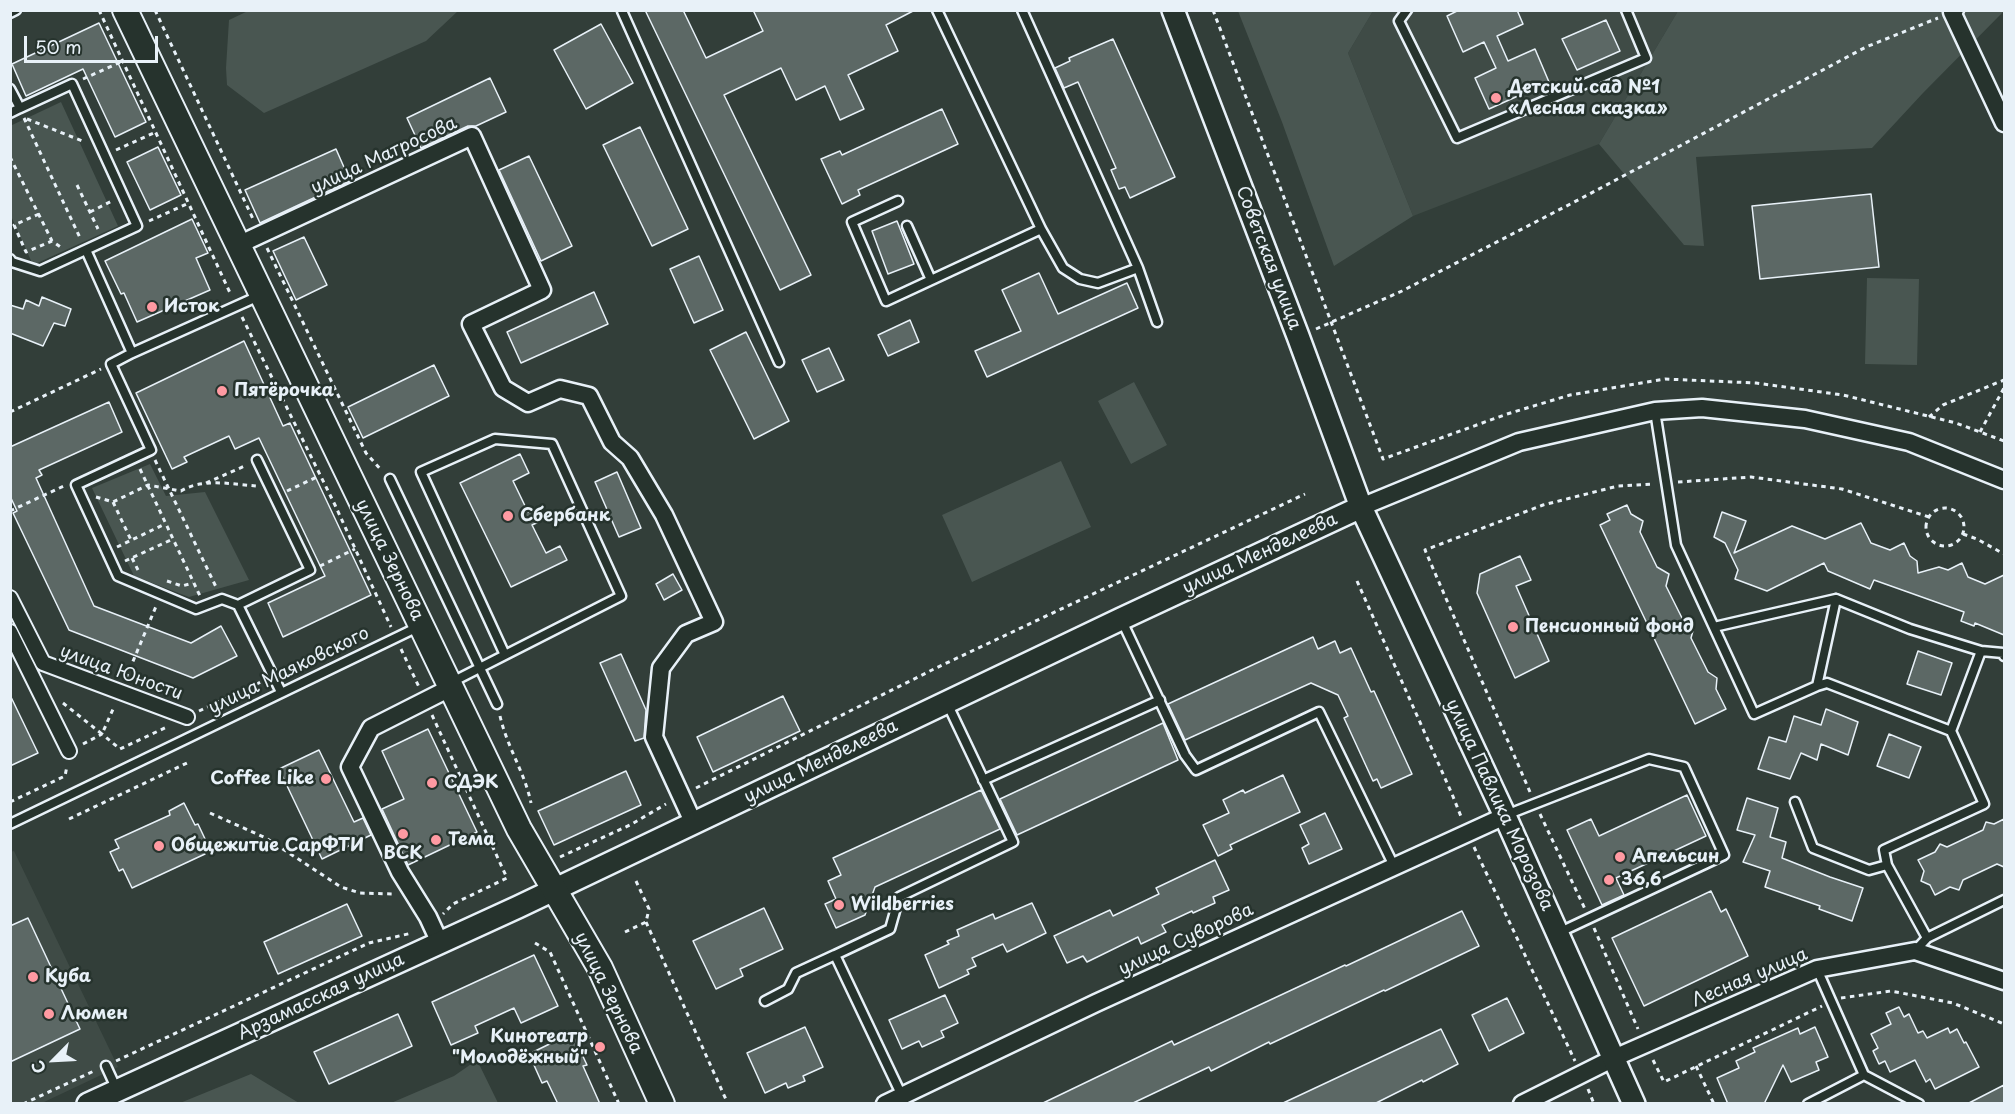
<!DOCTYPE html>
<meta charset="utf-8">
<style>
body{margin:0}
#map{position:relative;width:2015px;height:1114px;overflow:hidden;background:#323e39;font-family:"Playpen Sans",sans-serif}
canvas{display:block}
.frame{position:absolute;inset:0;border:12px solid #e8f1f8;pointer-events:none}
.north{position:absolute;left:24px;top:1030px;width:60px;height:60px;-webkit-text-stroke:4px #26332d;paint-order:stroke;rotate:246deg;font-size:16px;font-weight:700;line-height:24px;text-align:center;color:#e8f1f8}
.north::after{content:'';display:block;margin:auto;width:21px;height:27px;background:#e8f1f8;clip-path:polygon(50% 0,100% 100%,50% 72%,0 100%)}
.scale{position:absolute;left:24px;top:36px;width:134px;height:27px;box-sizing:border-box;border:3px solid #e8f1f8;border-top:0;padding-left:8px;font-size:18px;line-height:21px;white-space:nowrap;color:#e8f1f8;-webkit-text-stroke:4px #26332d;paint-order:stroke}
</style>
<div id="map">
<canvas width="2015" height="1114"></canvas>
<div class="frame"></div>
<div class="north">С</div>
<div class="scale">50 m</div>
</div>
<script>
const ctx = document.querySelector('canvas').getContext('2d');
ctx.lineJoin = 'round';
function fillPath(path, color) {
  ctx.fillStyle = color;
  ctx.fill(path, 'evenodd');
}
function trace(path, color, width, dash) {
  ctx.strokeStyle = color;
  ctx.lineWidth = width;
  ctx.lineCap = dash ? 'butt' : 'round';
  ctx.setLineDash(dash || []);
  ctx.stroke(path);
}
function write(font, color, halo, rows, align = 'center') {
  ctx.font = font + ' "Playpen Sans",sans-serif';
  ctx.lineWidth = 5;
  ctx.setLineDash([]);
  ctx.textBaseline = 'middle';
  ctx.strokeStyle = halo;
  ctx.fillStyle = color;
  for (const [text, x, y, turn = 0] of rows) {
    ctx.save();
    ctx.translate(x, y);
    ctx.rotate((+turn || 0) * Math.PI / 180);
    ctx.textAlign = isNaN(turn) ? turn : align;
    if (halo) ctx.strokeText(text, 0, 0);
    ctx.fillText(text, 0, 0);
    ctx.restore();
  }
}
fillPath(new Path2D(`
 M 1373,11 L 1678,11 L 1599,144 L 1413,216 L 1348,53 Z
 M 14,851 L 118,1067 L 42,1103 L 11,1104 L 10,852 Z`), '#3f4b46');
fillPath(new Path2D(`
 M 250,10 L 458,10 L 458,11 L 426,41 L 264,113 L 227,85 L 226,68 L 229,20 Z
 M 1238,11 L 1373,11 L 1348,53 L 1413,216 L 1334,266 L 1282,122 Z
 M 1678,11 L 2004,11 L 1923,93 L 1872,148 L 1696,157 L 1704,246 L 1684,245 L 1599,144 Z
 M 61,102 L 118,226 L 33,265 L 11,216 L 10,126 Z
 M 1867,278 L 1919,279 L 1917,365 L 1865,364 Z
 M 1134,382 L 1167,445 L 1131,464 L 1098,401 Z
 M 1061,461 L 1091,527 L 972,582 L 942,515 Z
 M 150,464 L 166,496 L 205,492 L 249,580 L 189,597 L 134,576 L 92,488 Z
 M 477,1060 L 498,1103 L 391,1103 L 454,1076 Z
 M 251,1074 L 299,1103 L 180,1103 Z`), '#495651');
const building = new Path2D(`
 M 645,10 L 683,10 L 706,58 L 763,31 L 753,10 L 915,10 L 886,25 L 898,51 L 848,75 L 864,109 L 840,120 L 825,86 L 796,100 L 781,68 L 724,95 L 811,275 L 780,290 Z
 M 1459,10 L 1517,10 L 1523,24 L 1497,36 L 1508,61 L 1535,49 L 1549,82 L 1489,109 L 1475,78 L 1496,68 L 1484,42 L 1463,52 L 1447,16 Z
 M 1606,20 L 1620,51 L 1577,70 L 1562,39 Z
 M 99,23 L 146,122 L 115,137 L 83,69 L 26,96 L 12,64 Z
 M 601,24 L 633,83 L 586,109 L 554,50 Z
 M 1113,39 L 1175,177 L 1130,198 L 1125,187 L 1119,189 L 1111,170 L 1116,168 L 1078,82 L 1064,88 L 1055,68 L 1070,61 L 1069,58 Z
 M 490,78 L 506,112 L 476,126 L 468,126 L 421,148 L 407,118 Z
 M 942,109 L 958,144 L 858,190 L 860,195 L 842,204 L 821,159 L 840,151 L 842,155 Z
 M 640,127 L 688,229 L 652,246 L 603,145 Z
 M 158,147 L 181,195 L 150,210 L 127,162 Z
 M 336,149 L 350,181 L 260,223 L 245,190 Z
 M 529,156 L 572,246 L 541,261 L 499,170 Z
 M 1871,194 L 1879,267 L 1760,279 L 1752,206 Z
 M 192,219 L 208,253 L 196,258 L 210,290 L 137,322 L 124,293 L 121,294 L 105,261 Z
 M 897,221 L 914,264 L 888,274 L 872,231 Z
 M 304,237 L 327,285 L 296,300 L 273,251 Z
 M 699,256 L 723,310 L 694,323 L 670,269 Z
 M 1039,273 L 1058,314 L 1127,283 L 1138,308 L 987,377 L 975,351 L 1021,331 L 1002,290 Z
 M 594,292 L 608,324 L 521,363 L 507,332 Z
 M 42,297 L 71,309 L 65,326 L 54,323 L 43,346 L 10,333 L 10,305 L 23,309 L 26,300 L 39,306 Z
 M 910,320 L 919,342 L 888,356 L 878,335 Z
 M 746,332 L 789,421 L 754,439 L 710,350 Z
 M 244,341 L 283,426 L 290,423 L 371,595 L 283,637 L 268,603 L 325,576 L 259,438 L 235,449 L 229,436 L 184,457 L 187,462 L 172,469 L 136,393 Z
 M 829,348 L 844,380 L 817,392 L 802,360 Z
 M 434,365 L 449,396 L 363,438 L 348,407 Z
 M 109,402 L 122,432 L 39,470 L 42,475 L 36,478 L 94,606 L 191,643 L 221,626 L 237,656 L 193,678 L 69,630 L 13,513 L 17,511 L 10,496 L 10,447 Z
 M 520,454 L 529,473 L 513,481 L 528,512 L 536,508 L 543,520 L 532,525 L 546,553 L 560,546 L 567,560 L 511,587 L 460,483 Z
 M 617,472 L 641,528 L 619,537 L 595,482 Z
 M 1627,505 L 1631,514 L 1643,521 L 1640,532 L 1657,567 L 1669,574 L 1666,586 L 1683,620 L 1694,627 L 1691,638 L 1708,672 L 1717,678 L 1716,689 L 1726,709 L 1695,724 L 1600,525 L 1610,520 L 1607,514 Z
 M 1722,512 L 1746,521 L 1734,553 L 1792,526 L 1825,539 L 1861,523 L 1871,543 L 1890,550 L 1904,543 L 1910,556 L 1917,561 L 1918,573 L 1939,567 L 1948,570 L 1962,563 L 1968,577 L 1985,584 L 2004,575 L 2004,635 L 1975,623 L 1974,626 L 1961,621 L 1964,612 L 1874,580 L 1870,589 L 1828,571 L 1824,563 L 1767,591 L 1735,579 L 1738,570 L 1725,543 L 1714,537 Z
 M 1520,556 L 1531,580 L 1516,586 L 1549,661 L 1515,678 L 1477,593 L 1480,574 Z
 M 673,574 L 682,590 L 664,600 L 656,584 Z
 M 1313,637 L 1318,649 L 1335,641 L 1340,653 L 1351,648 L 1371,692 L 1374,691 L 1412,774 L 1381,788 L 1377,779 L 1373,781 L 1344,718 L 1348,716 L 1338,695 L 1311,683 L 1185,740 L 1168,704 Z
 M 1918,651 L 1952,663 L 1941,695 L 1907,684 Z
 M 621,654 L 646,710 L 644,738 L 635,741 L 600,663 Z
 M 10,695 L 38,753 L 10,766 Z
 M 783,696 L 800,731 L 713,772 L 697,737 Z
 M 1826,709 L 1858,722 L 1848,755 L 1821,744 L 1817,760 L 1801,753 L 1790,779 L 1758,769 L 1769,737 L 1786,742 L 1794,716 L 1821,725 Z
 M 1163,723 L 1178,760 L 1017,835 L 1000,799 Z
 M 428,729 L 477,832 L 408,865 L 382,809 L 404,799 L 382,751 Z
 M 1889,734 L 1921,747 L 1909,778 L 1877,766 Z
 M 319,750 L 354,822 L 363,818 L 371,835 L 322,859 L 279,769 Z
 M 626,771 L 641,805 L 554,845 L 538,811 Z
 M 1283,775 L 1300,812 L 1230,845 L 1232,849 L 1218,856 L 1203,825 L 1229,813 L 1223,800 L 1243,790 L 1245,793 Z
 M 981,790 L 1000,829 L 875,887 L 865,915 L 836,928 L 825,904 L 836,899 L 828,881 L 841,875 L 833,858 Z
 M 1687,795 L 1706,836 L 1616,878 L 1624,895 L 1602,905 L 1567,830 L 1591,819 L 1599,836 Z
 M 1747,798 L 1778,808 L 1770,837 L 1786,842 L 1782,858 L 1830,877 L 1863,888 L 1852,921 L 1819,909 L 1820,906 L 1765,887 L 1770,871 L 1743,862 L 1755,835 L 1737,830 Z
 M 184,803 L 195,825 L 198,824 L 206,841 L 200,843 L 205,854 L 132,888 L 123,869 L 119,871 L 110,852 L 119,848 L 115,840 L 170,815 L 169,811 Z
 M 1325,813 L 1342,849 L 1309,864 L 1302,848 L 1309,844 L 1300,825 Z
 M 2004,819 L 2004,867 L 1997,864 L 1963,880 L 1959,890 L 1950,887 L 1935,895 L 1930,885 L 1921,881 L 1924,871 L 1918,860 L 1935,852 L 1940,844 L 1947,847 L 1983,830 L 1986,822 L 1994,824 Z
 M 1215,860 L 1229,890 L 1213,897 L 1215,903 L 1193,913 L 1192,911 L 1162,925 L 1166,932 L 1141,944 L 1138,937 L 1087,962 L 1083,956 L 1067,963 L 1054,936 L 1110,910 L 1113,916 L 1159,894 L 1156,888 Z
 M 1711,891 L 1721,912 L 1726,909 L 1748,956 L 1644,1006 L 1612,938 Z
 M 1032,903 L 1046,933 L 1007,952 L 1003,944 L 972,958 L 976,966 L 967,970 L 969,974 L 939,988 L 925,955 L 949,944 L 947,941 L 959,936 L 957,930 L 993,914 L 995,919 Z
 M 347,904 L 362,936 L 278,974 L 264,942 Z
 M 764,908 L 783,949 L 740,969 L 743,976 L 716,989 L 693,941 Z
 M 1462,911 L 1479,946 L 1385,991 L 1384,990 L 1270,1044 L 1269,1042 L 1211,1071 L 1209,1067 L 1131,1104 L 1041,1104 L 1172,1041 L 1174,1045 L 1345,965 L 1346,966 Z
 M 28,918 L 80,1029 L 10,1062 L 10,926 Z
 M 534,955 L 558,1006 L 521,1023 L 514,1008 L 475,1026 L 478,1033 L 451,1045 L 432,1002 Z
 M 945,995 L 958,1023 L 941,1031 L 944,1037 L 922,1047 L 919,1041 L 902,1049 L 889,1020 Z
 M 1507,998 L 1524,1033 L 1489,1051 L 1472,1015 Z
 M 1899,1007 L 1904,1017 L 1909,1014 L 1918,1033 L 1923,1031 L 1927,1038 L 1948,1028 L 1950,1033 L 1957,1029 L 1964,1043 L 1966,1042 L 1979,1067 L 1935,1089 L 1930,1079 L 1926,1082 L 1915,1060 L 1890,1072 L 1885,1061 L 1879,1064 L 1873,1051 L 1878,1048 L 1871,1034 L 1891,1024 L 1886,1013 Z
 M 398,1014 L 412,1046 L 329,1084 L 314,1052 Z
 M 805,1027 L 823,1067 L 803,1076 L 805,1081 L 788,1088 L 786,1083 L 765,1093 L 747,1053 Z
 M 1815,1027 L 1828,1057 L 1816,1062 L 1819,1070 L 1791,1082 L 1783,1065 L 1764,1104 L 1728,1104 L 1717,1078 L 1739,1068 L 1736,1061 L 1755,1052 L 1753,1048 L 1798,1028 L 1800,1034 Z
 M 1441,1029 L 1458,1064 L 1423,1082 L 1422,1080 L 1374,1104 L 1281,1104 Z
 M 572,1033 L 587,1065 L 583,1066 L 600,1104 L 558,1104 L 547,1081 L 542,1083 L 529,1054 Z
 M 2004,1085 L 2004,1104 L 1967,1104 Z`);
fillPath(building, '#5c6865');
trace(building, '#e8f1f8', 1.5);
const service = new Path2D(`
 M 623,10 L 622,11 L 779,362
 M 937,10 L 1041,229 L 1063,268 L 1080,279 L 1098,283 L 1138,268 L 1157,322
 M 1022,10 L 1138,268
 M 1407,10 L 1399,21 L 1457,138 L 1646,58 L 1626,10
 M 10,13 L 16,10
 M 10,89 L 20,108 L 10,113
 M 898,201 L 852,222 L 886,301 L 1041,229
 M 907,226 L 931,280
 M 86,250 L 132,353 L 261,295
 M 10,259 L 12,262 L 40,271 L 137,226 L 72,84 L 20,108
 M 132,353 L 111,364 L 151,450 L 76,485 L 118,576 L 196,609 L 222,599 L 238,605 L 281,692
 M 1655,411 L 1676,545 L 1754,714 L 1817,686 L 1836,599
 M 390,479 L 497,704
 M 238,605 L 310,570 L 257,460
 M 1121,619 L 1185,755 L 1196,770 L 1319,712 L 1394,866
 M 1714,627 L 1836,599 L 1910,629 L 1981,651 L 2003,653 L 2004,656
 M 452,682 L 505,655 L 421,472 L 495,439 L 552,444 L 621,596 L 505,655
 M 1817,686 L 1827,683 L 1951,731 L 1984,804 L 1884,850 L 1887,865
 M 1951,731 L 1981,651
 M 983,780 L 1160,700
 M 1795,802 L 1813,848 L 1869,870 L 1887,865 L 1927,938
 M 1506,815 L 1649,759 L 1684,767 L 1724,855 L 1558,933
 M 10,824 L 420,626
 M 1915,951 L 1927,938 L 2004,900
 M 1817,969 L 1864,1075 L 1919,1104
 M 765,1001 L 788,989 L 796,973 L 835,955
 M 106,1066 L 117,1090
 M 902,1096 L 835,955 L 890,929 L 899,897 L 1013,842 L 947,703
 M 1808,1104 L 1864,1075`);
const pedestrian = new Path2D(`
 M 10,598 L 43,663 L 187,717
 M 10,632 L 69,751`);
const minor = new Path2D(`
 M 1955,10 L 1952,12 L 2004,123
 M 238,245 L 472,136 L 542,290 L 471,324 L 503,388 L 528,403 L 560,389 L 589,396 L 612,442 L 630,458 L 664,515 L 714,622 L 686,634 L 661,668 L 654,737 L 694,824
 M 1361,507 L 1519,442 L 1655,411 L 1702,408 L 1805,419 L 1909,442 L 2004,480
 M 440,943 L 428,917 L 400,872 L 350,767 L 371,728 L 450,688
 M 885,1104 L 1096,1003 L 1505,816
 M 1522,1104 L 1614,1058 L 1817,969 L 1915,951 L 2004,981`);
const tertiary = new Path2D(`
 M 1173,10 L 1298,336 L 1361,507 L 1505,816 L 1634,1104
 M 88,1104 L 518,907 L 1121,619 L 1361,507`);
const secondary = new Path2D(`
 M 125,10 L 519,829 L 600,968 L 662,1104`);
trace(service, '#e8f1f8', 13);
trace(pedestrian, '#e8f1f8', 18);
trace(minor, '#e8f1f8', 21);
trace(tertiary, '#e8f1f8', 26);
trace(secondary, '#e8f1f8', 28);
trace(new Path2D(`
 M 99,10 L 231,295
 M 155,10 L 254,221
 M 1213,10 L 1383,459 L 1507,414 L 1570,395 L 1665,379 L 1756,383 L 1843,395 L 1956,423 L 2004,441
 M 83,79 L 123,61
 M 24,118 L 81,240
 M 27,119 L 85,142
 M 116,150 L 156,132
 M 10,157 L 52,241 L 62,248
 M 77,185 L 98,229
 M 90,212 L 112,201
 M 39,214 L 14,225 L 26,252 L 52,241
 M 149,221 L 189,203
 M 267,248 L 366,453 L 382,471
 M 242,317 L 335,505 L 391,627
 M 1316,329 L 1402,291 L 1580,199 L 1866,47 L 1938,18
 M 10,412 L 101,369
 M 1929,417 L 1943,405 L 2004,380
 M 1980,432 L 2004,388
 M 155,460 L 217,589
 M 140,469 L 200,596
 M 1678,482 L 1751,477 L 1842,489 L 1929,517
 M 206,483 L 247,465
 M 287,491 L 319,476
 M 96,497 L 113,502 L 148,485 L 181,491 C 202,478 232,484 256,486
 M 113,502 L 131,540
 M1926 527a19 19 0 1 1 38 0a19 19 0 1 1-38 0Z
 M 10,511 L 66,485
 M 1963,534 L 1977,539 L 2004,554
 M 117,547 L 165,524
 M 132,558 L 138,570
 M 125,561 L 173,539
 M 320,566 L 355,549
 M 167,581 L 182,586 L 193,583
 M 1357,581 L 1452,794 L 1462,819
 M 401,649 L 419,687
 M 126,678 L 157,604
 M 63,703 L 102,734 L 114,707
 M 199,711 L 263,681
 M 432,715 L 507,878 L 453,904 L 443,914
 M 500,716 C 507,747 525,773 531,803
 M 83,744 L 102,734 L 120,749 L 169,726
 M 696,788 L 936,668 L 1305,494
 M 1530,792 L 1425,550 L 1543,505 L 1618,486 L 1653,484
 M 10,802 L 65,776 L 67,766
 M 210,813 L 266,838 L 341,887 L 360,893 L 394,894
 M 1540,814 L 1585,909
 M 69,819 L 187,763
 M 1474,847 L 1575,1061
 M 560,857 L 630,825 L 666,804
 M 646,922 L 728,1104
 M 1594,928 L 1638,1029
 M 625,932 L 646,922 L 649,909 L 636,881
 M 535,943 L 550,952 L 619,1104
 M 1841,998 L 1891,991 L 1953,1003 L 2004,1024
 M 1653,1060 L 1664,1082 L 1822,1006
 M 116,1061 L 369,943 L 412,933
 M 1696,1066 L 1714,1104
 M 1588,1089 L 1594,1104
 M 23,1104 L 94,1071`), '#e8f1f8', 3, [4.5, 4.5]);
trace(service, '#26332d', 8);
trace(pedestrian, '#26332d', 14);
trace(minor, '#26332d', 16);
trace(tertiary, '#26332d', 21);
trace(secondary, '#26332d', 24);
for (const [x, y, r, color] of [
 [1496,98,6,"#ff9aa2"],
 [152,307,6,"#ff9aa2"],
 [222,391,6,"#ff9aa2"],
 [508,516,6,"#ff9aa2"],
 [1513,627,6,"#ff9aa2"],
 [326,779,6,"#ff9aa2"],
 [432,783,6,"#ff9aa2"],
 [403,834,6,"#ff9aa2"],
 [436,840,6,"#ff9aa2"],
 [159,846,6,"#ff9aa2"],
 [1620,857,6,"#ff9aa2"],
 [1609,880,6,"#ff9aa2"],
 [839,905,6,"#ff9aa2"],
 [33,977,6,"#ff9aa2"],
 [49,1014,6,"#ff9aa2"],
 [600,1047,6,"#ff9aa2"]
]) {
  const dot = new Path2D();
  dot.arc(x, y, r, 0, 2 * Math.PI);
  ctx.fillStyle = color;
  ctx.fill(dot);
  trace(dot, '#26332d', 2);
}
write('bold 18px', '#e8f1f8', '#26332d', [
 ["Детский сад №1",1508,88],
 ["«Лесная сказка»",1508,109],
 ["Исток",164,307],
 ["Пятёрочка",234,391],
 ["Сбербанк",520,516],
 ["Пенсионный фонд",1525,627],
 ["Coffee Like",314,779,"right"],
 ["СДЭК",444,783],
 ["Тема",448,840],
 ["Общежитие СарФТИ",171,846],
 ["ВСК",403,854,"center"],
 ["Апельсин",1632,857],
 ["36,6",1621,880],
 ["Wildberries",851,905],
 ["Куба",45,977],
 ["Люмен",61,1014],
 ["Кинотеатр",588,1037,"right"],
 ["\"Молодёжный\"",588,1058,"right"]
], 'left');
write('18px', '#e8f1f8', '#26332d', [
 ["улица Матросова",384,156,-25],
 ["Советская улица",1268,258,69],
 ["улица Менделеева",1260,554,-25],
 ["улица Зернова",389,560,64],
 ["улица Маяковского",289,671,-26],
 ["улица Юности",121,673,20],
 ["улица Менделеева",821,762,-26],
 ["улица Павлика Морозова",1499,805,65],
 ["улица Суворова",1186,940,-25],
 ["Лесная улица",1750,978,-23],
 ["улица Зернова",608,993,64],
 ["Арзамасская улица",321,997,-25]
]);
</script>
